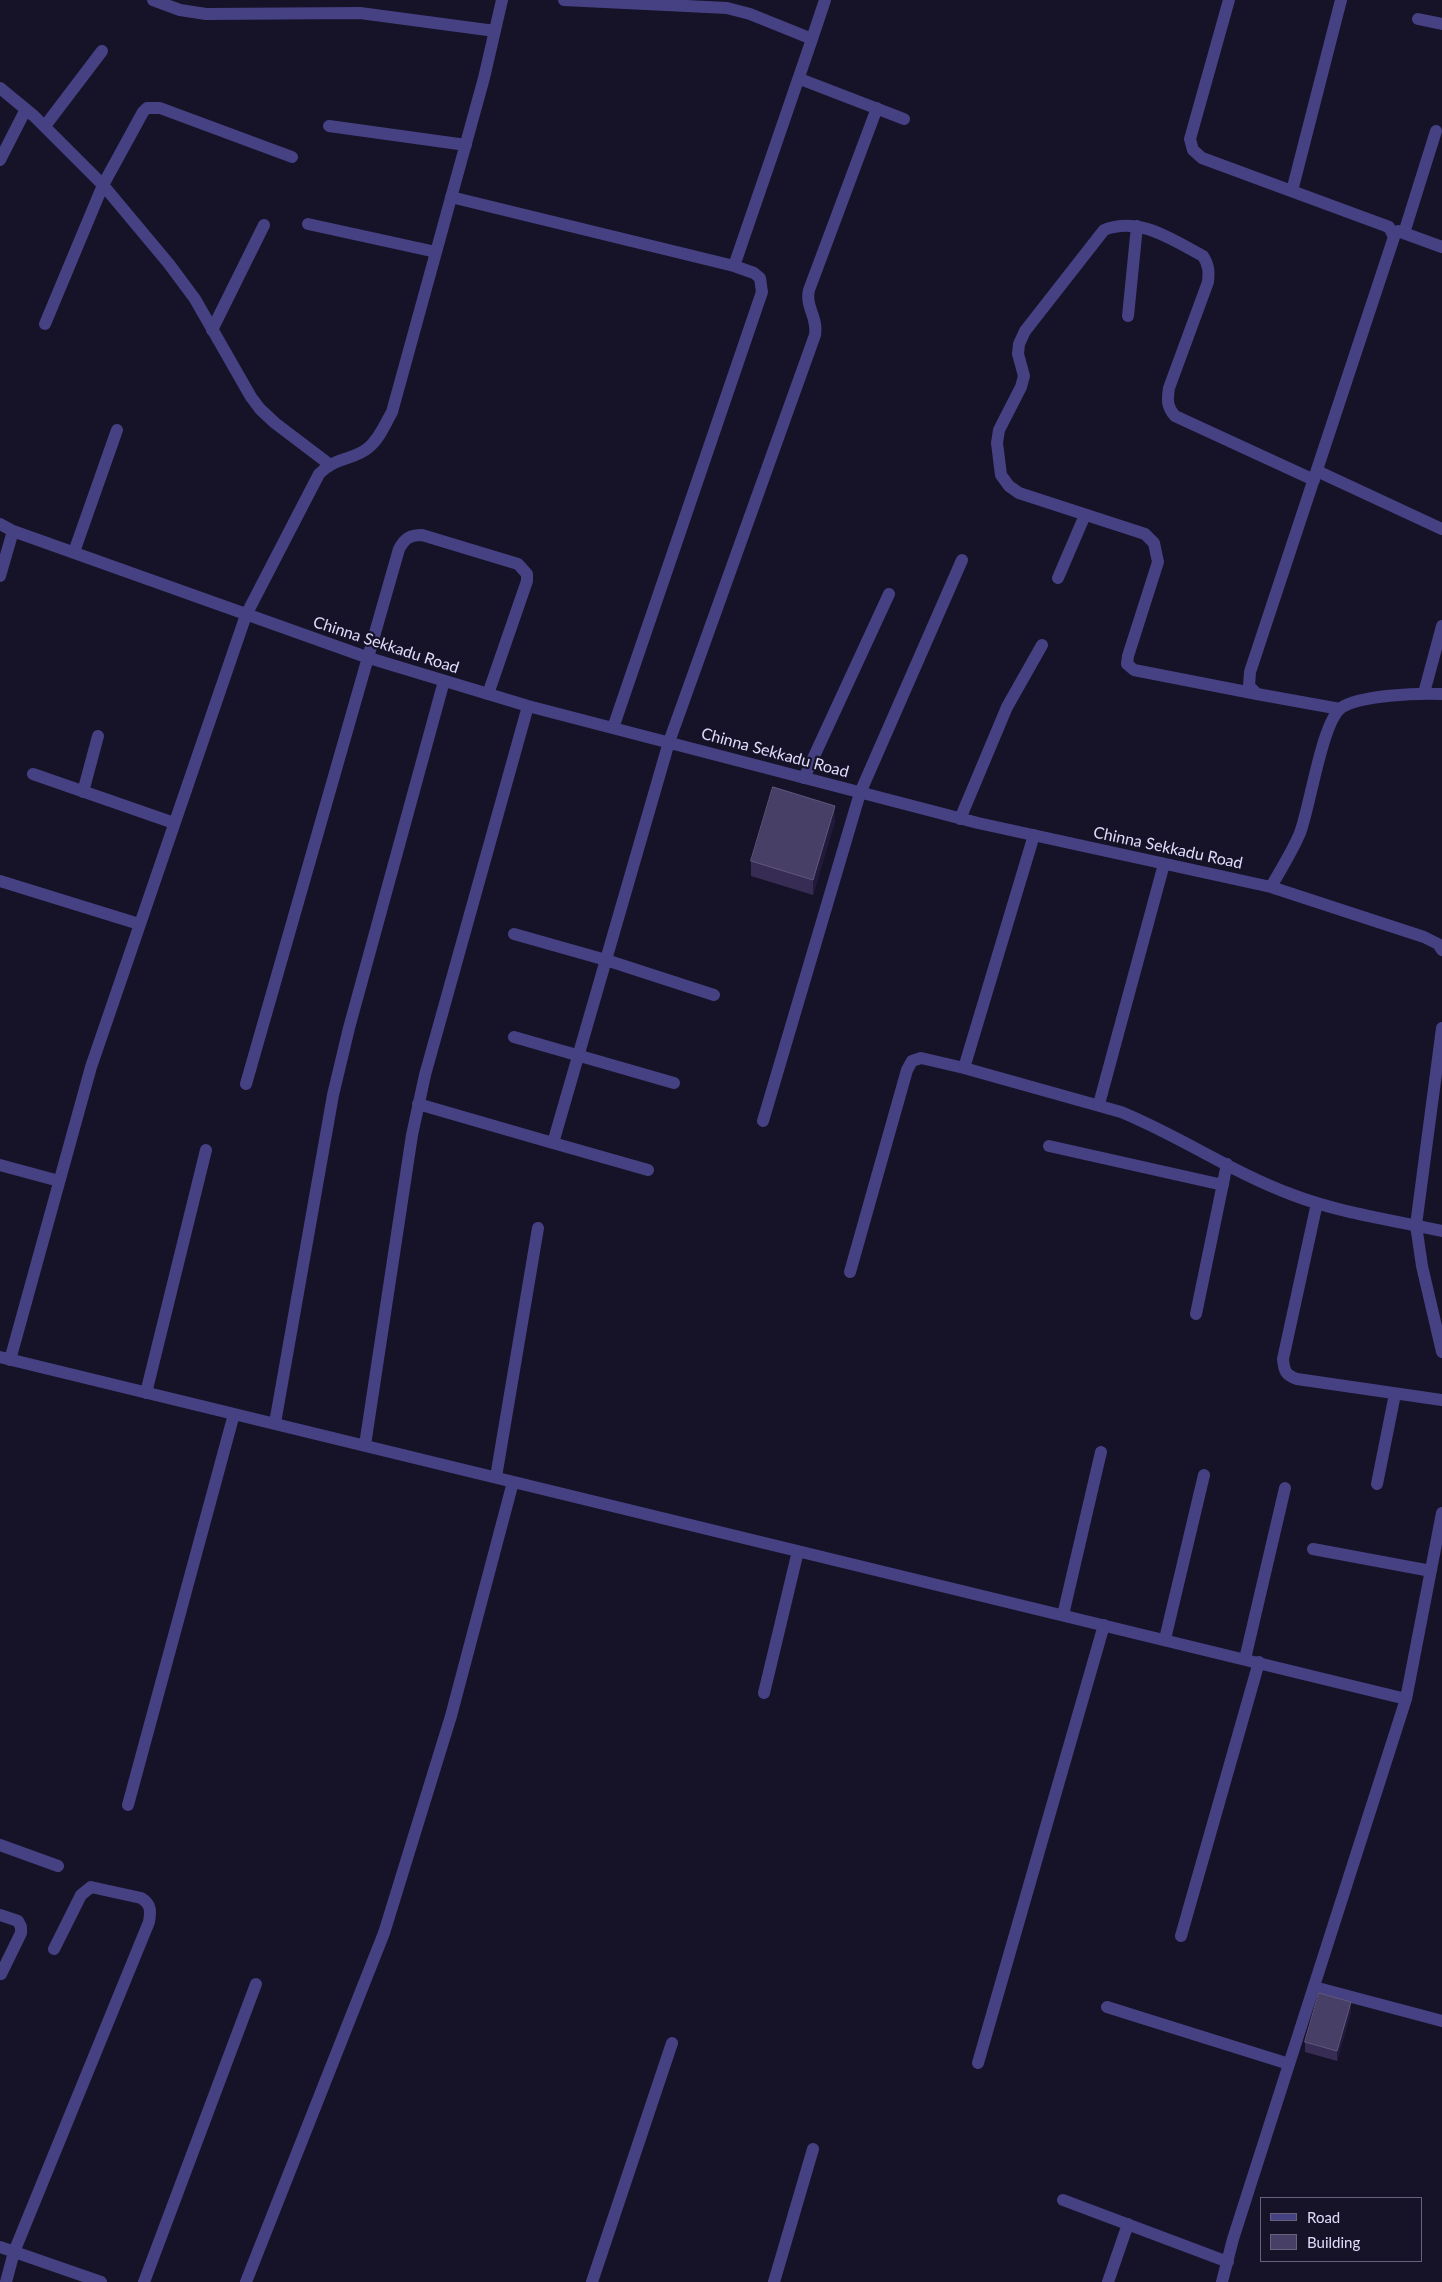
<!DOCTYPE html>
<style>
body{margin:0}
#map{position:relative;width:1442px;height:2282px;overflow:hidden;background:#161227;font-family:Lato,sans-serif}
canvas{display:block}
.legend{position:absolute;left:1260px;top:2197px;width:162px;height:65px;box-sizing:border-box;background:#161227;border:1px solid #67627c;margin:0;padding:6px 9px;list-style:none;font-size:15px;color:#e0dbfc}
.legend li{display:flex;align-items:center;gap:10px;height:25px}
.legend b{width:25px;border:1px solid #67627c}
</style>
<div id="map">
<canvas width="1442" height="2282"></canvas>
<ul class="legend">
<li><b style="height:6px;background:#454183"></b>Road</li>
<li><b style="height:14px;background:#483f66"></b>Building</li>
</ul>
</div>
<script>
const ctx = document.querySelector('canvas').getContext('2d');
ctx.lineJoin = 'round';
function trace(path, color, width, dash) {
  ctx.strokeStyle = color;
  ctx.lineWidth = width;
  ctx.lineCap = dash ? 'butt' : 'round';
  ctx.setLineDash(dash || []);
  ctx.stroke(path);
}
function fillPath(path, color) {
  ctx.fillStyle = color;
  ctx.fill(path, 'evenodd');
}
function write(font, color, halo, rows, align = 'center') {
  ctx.font = font + ' Lato,sans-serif';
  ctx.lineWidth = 4.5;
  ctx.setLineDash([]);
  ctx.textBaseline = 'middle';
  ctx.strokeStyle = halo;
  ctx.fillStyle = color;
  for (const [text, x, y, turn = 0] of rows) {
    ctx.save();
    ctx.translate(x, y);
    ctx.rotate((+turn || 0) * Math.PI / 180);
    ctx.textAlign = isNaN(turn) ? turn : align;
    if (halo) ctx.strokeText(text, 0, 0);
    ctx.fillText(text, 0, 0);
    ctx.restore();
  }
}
trace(new Path2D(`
 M 153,0 L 180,10 L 206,14 L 360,13 L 495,31
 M 564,0 L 727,8 L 750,14 L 812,39 L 734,266 L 754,273 L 760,278 L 762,292 L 613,728
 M 1229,0 L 1190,139 L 1193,150 L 1202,158 L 1389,227 L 1394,237 L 1250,672 L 1249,686 L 1257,694 L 1340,709
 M 1418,19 L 1442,24
 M 812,39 L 825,0
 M 800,79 L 904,119
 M 0,88 L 34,116 L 103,185 L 169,264 L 195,299 L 251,397 L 260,409 L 275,423 L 329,464
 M 45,126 L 102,51
 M 329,126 L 466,145
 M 0,160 L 26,109
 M 1292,191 L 1341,0
 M 451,197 L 734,266
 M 308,224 L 436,252
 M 1398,231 L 1442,247
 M 1404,233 L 1436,131
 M 1128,316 L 1137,226
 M 45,324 L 103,185 L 143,112 L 147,108 L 160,108 L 292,157
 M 212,330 L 264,225
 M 1317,471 L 1442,529
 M 0,524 L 13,531 L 369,658 L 528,706 L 978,823 L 1271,887 C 1281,869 1292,852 1300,833 C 1310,807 1322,722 1341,708 C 1359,695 1419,693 1442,694
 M 74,552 L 117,430
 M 0,576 L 13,531
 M 1058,578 L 1085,515
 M 1424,693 L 1442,626
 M 1257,694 L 1134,670 L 1127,664 L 1128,656 L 1158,562 L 1154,543 L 1145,534 L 1019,493 L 1009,486 L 1001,475 L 997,443 L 999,430 L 1021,387 L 1024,376 L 1018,354 L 1019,344 L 1025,331 L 1104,230 C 1140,216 1172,240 1203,256 C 1209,265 1209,272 1208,282 L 1169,388 C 1167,400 1167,407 1175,416 L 1314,480
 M 33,774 L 174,823
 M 804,778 L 889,594
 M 83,792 L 98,736
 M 960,819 L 1007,707 L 1042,645
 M 1034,835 L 964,1068 L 1121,1112 C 1180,1136 1233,1173 1293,1195 C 1340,1213 1393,1220 1442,1231
 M 0,881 L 139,924
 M 1271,887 L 1424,937 L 1438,944 L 1442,950
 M 514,934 L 606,960 L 714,995
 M 1442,1028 L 1416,1225 L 1422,1266 L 1442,1352
 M 514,1037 L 674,1083
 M 246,1084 L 399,549 C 405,538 410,535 422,535 L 518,564 L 527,574 L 527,581 L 488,694
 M 418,1104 L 553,1143
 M 1099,1104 L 1164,864
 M 763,1121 L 860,793 L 962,560
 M 1049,1146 L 1223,1185
 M 0,1165 L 59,1181
 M 648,1170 L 553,1143 L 669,742 L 815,335 C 818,317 805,307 809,290 L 877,108
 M 1317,1203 L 1283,1359 C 1284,1370 1285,1375 1297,1379 L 1442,1400
 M 850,1272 L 907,1070 L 912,1061 L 921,1058 L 964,1068
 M 1196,1314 L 1227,1164
 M 0,1357 L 1406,1699
 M 10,1360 L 91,1067 L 246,615 L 319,474 C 335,457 354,460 368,448 C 379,440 385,424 392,412 L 484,78 L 502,0
 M 146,1393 L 206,1150
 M 275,1423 L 333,1095 L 349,1028 L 444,681
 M 365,1445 L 412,1135 L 425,1075 L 528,706
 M 496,1477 L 538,1228
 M 1377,1484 L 1395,1394
 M 1313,1549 L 1431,1571
 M 1063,1615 L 1101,1452
 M 1165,1639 L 1204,1475
 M 1245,1659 L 1285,1488
 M 764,1693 L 798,1551
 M 128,1805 L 234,1414
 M 0,1845 L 58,1866
 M 0,1915 L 18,1921 L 21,1927 L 21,1933 L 1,1974
 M 1181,1936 L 1259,1662
 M 1314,1987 L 1442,2021
 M 1107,2007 L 1289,2064
 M 978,2063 L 1104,1625
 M 1063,2200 L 1228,2262
 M 0,2247 L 101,2282
 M 6,2282 L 14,2252 L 149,1922 C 151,1911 151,1904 141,1898 L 91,1887 L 81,1895 L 54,1949
 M 144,2282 L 256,1984
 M 246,2282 L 384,1933 L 451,1716 L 513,1482
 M 592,2282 L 672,2043
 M 774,2282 L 813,2149
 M 1108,2282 L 1128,2224
 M 1222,2282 L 1233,2239 L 1406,1699 L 1442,1513`), '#454183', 12);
fillPath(new Path2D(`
 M 835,821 L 813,895 L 751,876 L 751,861 Z
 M 1351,2012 L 1337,2061 L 1305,2052 L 1305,2042 Z`), '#362c54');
fillPath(new Path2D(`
 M 835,806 L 835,821 L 813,895 L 813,880 Z
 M 1351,2002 L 1351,2012 L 1337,2061 L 1337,2051 Z`), '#211a3a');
const building = new Path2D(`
 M 773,787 L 835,806 L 813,880 L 751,861 Z
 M 1319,1993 L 1351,2002 L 1337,2051 L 1305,2042 Z`);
fillPath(building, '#483f66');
trace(building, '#60577d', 1);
write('16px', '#e0dbfc', '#161227', [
 ["Chinna Sekkadu Road",386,645,18],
 ["Chinna Sekkadu Road",775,753,15],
 ["Chinna Sekkadu Road",1168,848,12]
]);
</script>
